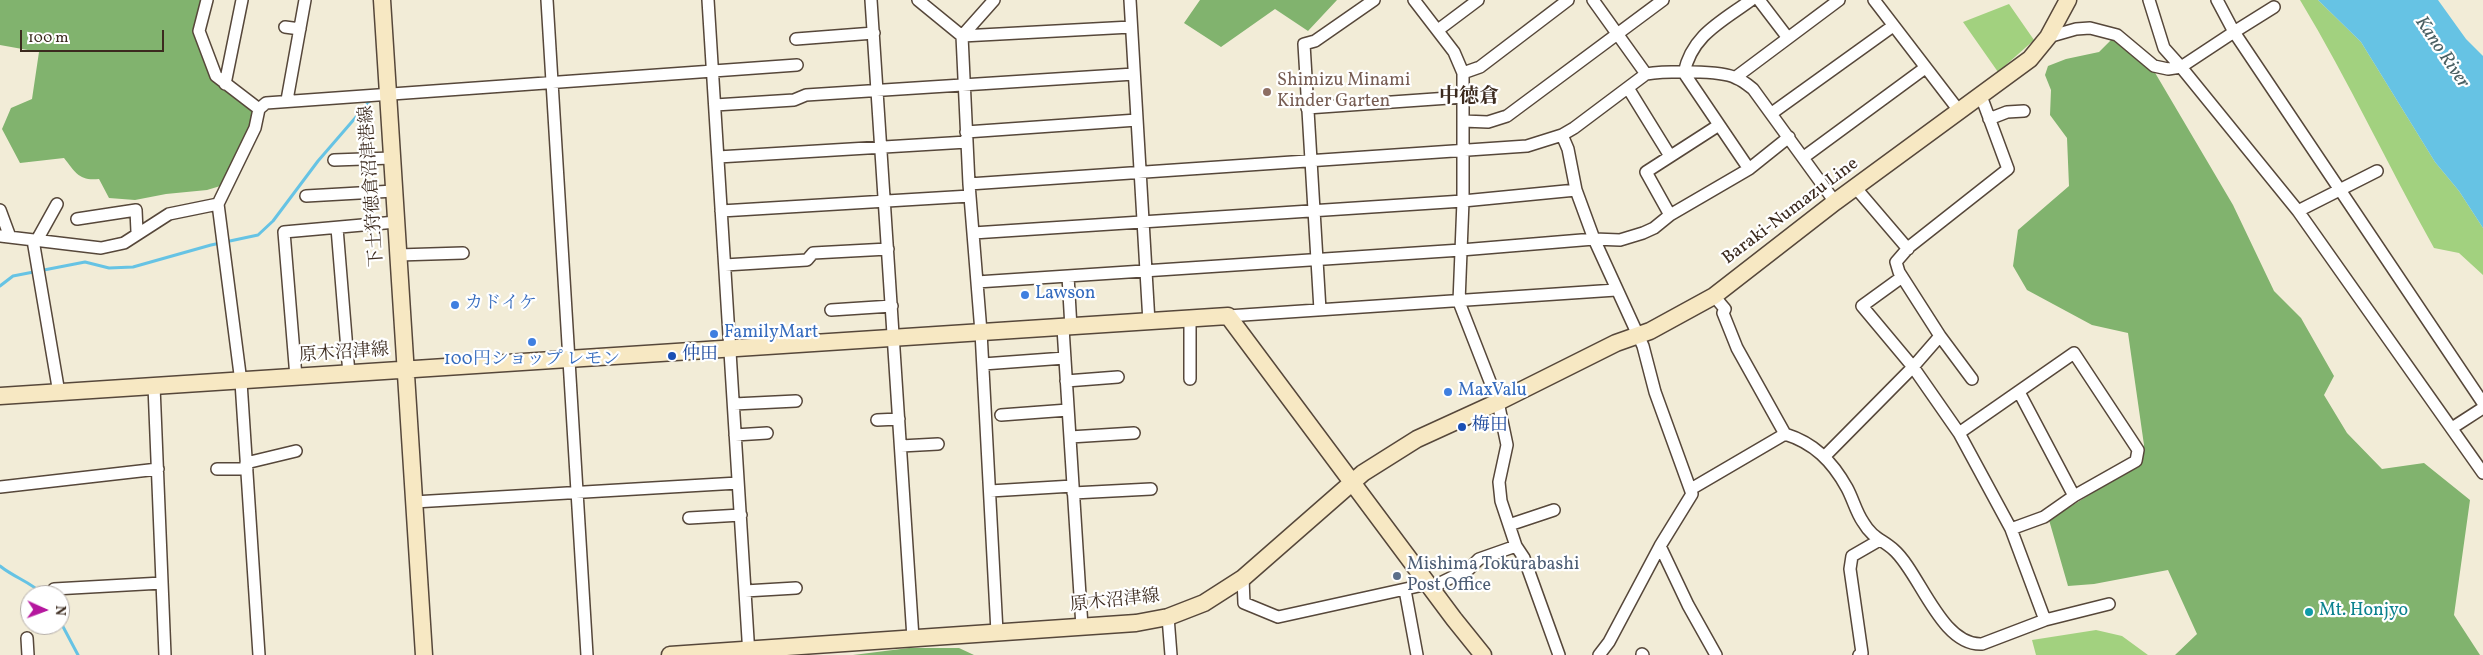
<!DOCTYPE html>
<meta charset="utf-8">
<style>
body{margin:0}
#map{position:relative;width:2483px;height:655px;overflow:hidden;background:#f2ecd7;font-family:Vollkorn,serif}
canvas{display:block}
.north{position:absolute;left:20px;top:585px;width:50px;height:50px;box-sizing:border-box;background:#fff;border:1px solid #b1aaa5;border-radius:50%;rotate:92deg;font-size:14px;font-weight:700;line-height:20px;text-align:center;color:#3b2a1e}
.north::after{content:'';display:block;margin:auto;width:18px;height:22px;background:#b5179e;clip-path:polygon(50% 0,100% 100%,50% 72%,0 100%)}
.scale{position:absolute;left:20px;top:30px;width:144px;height:22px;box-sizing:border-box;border:2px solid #3b2a1e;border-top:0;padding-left:6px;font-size:15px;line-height:18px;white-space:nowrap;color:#3b2a1e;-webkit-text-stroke:4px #fff;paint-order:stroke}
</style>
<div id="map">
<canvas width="2483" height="655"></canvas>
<div class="north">N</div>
<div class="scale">100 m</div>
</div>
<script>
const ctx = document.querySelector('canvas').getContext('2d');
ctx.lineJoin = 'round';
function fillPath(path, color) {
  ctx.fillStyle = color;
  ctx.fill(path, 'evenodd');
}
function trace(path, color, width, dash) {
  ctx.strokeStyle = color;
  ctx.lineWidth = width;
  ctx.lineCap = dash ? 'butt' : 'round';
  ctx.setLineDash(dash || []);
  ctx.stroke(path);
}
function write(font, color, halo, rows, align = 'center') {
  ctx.font = font + ' Vollkorn,"Noto Serif JP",serif';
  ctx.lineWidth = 4.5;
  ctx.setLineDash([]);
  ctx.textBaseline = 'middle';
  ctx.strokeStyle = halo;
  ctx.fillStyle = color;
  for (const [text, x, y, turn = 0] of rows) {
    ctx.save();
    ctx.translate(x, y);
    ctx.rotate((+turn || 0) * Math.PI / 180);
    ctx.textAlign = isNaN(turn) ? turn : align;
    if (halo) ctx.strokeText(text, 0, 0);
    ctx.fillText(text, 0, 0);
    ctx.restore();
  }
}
fillPath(new Path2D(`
 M 2300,0 L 2318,0 L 2361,42 L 2435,162 L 2459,191 L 2483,228 L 2483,275 L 2459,253 L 2434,248 C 2388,166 2349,81 2300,0 Z
 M 2009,4 L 2034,40 L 1998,72 L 1963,22 Z
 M 2096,630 L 2122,636 L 2148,655 L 2036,655 L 2032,640 Z`), '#a2d17f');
fillPath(new Path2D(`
 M 0,0 L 207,0 L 197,34 L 208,69 L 259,109 L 227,184 L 207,190 L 166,194 L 135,200 L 109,198 L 99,179 C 79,181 76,173 64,158 L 20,163 L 2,129 L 11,108 L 32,99 L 39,52 L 0,45 Z
 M 1200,0 L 1337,0 L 1308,31 L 1275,9 L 1221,47 L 1184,23 Z
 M 2112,39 L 2154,71 L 2233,205 L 2274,291 L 2301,318 L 2334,376 L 2324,395 L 2347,433 L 2382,469 L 2424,463 L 2470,500 L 2454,615 L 2480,655 L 2175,655 L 2197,634 L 2168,570 L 2094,584 L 2068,586 L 2049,520 L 2137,465 L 2144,445 L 2128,333 L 2092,325 L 2027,290 L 2013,266 L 2018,230 L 2069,186 L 2067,138 L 2050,115 L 2051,90 L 2045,75 L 2048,66 L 2066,59 L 2099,52 Z
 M 909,648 L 959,648 L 974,655 L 853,655 Z`), '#81b36e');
fillPath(new Path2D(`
 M 2318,0 L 2438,0 L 2466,39 L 2483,56 L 2483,228 L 2459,191 L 2435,162 L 2361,42 Z`), '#66c3e4');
trace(new Path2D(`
 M 0,286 L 13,276 L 85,262 L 109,268 L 133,267 L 211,245 L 258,235 L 273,221 L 318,161 L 369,102
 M 0,566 C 15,578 29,581 44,595
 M 60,621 L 78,655`), '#66c3e4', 3);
const street = new Path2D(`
 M 207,0 L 199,31 L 216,76 L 259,109
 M 547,0 L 587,655
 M 708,0 L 749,655
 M 871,0 L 913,638
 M 918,0 L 962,36 L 1131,27
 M 994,0 L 962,36 L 969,184 L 981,332 L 997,632
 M 1130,0 L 1149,322
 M 1414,0 L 1454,52 L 1463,73 L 1463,201 L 1459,302 L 1498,402 L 1507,445 L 1499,482 L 1501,501 L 1516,546 L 1524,558 L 1559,655
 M 1593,0 L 1646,74
 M 1759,0 L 1788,38
 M 1874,0 L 1960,112
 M 2149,0 L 2164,48 L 2181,67 L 2234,32 L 2483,403
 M 2217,0 L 2234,32 L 2274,7
 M 285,27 L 300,29
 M 1438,30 L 1478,0
 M 2048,37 L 2076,29 L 2090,28 L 2117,35 L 2154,66 L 2168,69 L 2181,67 L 2298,211 L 2483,473
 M 796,39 L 874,33
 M 1463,73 L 1480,67 L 1568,0
 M 1736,77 L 1839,0
 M 225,84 L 242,0
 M 1628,88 L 1670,156
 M 287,100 L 305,0
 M 715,105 L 794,100 L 806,95 L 1134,74
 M 1307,108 L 1463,97
 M 1772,113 L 1893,26
 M 1989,119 L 2007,112 L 2024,111
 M 1463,121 L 1488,122 L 1507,116 L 1663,0
 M 966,132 L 1137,120
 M 1562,135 L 1568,149 L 1576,190 L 1594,239 L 1643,346 L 1655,392 L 1692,494 L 1660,546 L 1609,642 L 1599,655
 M 718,157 L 967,142
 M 1804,157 L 1925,68
 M 334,160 L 392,158
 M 1749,169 L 1684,73 C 1692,35 1721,22 1751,0
 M 969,184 L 1527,146 L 1562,135 L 1574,128 L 1646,74 C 1665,71 1721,70 1736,78 C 1742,80 1748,85 1753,89 L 1835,202
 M 1855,187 L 1908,249
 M 306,196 L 394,191
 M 218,204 L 241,382 L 259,655
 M 0,210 L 10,237
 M 721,211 L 970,196
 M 2298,211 L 2377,171
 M 1670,215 L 1646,172 L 1719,125
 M 77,219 L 136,210 L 137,232
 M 337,228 L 349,374
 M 973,233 L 1463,201 L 1576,190
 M 0,236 L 101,248 L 124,243 L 169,214 L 218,204 L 255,128 L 259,109 L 266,103 L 797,65
 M 33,240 L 59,393
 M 37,240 L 57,204
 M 398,255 L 463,253
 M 725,265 L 807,260 L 813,253 L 888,249
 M 1068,276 L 1071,328
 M 1902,277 L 1862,306 L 1913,367 L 1959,433 L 2011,529 L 2045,620
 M 977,282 L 1461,250 L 1594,239 L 1620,240 L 1643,233 L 1654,228 L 1670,215 L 1749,169 L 1789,137
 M 1714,296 L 1725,309 L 1723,313 L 1737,348 L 1785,434 C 1814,443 1832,461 1847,488 C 1853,499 1856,512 1863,522 C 1873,539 1882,539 1894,550 C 1920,573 1941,646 1982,644 L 2045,620 L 2109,604
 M 831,310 L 892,306
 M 1320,310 L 1304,44 L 1315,41 L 1374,0
 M 1228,316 L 1616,290
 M 1190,319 L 1190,379
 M 1063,328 L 1082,627
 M 1940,336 L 1972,379
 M 983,364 L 1065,358
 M 296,377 L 284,232 L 396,222
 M 1066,381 L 1118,377
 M 154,386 L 165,655
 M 2019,392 L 2074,496
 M 734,404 L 796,401
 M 1001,415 L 1068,410
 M 877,420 L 899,419
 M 2452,428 L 2483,408
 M 1959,433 L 2074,353 L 2138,450 L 2136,461 L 2074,496 L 2044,517 L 2011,529
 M 735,435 L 767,433
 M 1070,437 L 1134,433
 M 901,446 L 938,444
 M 1825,456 L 1913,367 L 1940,336 L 1899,272 L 1896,262 L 1909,247 L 2008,169 L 1981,96
 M 246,463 L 296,451
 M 217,469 L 247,469
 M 0,487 L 158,469
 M 1691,489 L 1785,434
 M 990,491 L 1073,486
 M 1073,493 L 1151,489
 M 414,502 L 738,483
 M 689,518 L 741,515
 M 1509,525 L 1554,510
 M 1660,546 L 1688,605 L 1716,655
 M 1243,578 L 1244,603 L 1278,617 L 1428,584
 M 1430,588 L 1469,569 L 1479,559 L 1516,546
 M 54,589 L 162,583
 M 1405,590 L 1417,655
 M 745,591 L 796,588
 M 1168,617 L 1171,655
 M 27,638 L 28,655
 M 1642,654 L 1643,655
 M 1859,655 L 1862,653 L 1850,569 L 1852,556 L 1878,541`);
const secondary = new Path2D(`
 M 382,0 L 424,655
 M 0,396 L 1228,316 L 1454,619 L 1483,655
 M 670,655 L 1136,623 L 1168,617 L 1204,603 L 1243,578 L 1363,473 L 1417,439 L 1498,402 L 1616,343 L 1650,331 L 1714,296 L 1835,202 L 2030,59 L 2048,37 L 2068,0`);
trace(street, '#56473a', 14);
trace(secondary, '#56473a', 19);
trace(street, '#fff', 11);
trace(secondary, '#f7e8c3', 16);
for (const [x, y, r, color] of [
 [1267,92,5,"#8d6e63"],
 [1025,295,5,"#3f7fe0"],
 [455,305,5,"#3f7fe0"],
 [714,334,5,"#3f7fe0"],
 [532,342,5,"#3f7fe0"],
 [672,356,5,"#1a4fb4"],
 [1448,392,5,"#3f7fe0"],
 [1462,427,5,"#1a4fb4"],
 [1397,576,5,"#5c6f8a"],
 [2309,612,5,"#0f9aa8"]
]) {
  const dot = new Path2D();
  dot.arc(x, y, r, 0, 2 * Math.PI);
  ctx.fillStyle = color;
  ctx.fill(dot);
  trace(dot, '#fff', 2);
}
write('18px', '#785e54', '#fff', [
 ["Shimizu Minami",1277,82],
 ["Kinder Garten",1277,103]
], 'left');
write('18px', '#3b2a1e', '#fff', [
 ["下土狩徳倉沼津港線",373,186,-94],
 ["Baraki-Numazu Line",1791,212,-37],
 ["原木沼津線",344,354,-4],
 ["原木沼津線",1115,602,-6]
]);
write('18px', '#366cbe', '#fff', [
 ["Lawson",1035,295],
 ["カドイケ",465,305],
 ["FamilyMart",724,334],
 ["100円ショップ レモン",532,361,"center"],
 ["MaxValu",1458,392]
], 'left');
write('18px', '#164399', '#fff', [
 ["仲田",682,356],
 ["梅田",1472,427]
], 'left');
write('18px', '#4e5e75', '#fff', [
 ["Mishima Tokurabashi",1407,566],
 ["Post Office",1407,587]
], 'left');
write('18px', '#0d838f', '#fff', [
 ["Mt. Honjyo",2319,612]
], 'left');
write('italic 19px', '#4a6063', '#fff', [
 ["Kano River",2441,53,56]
]);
write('bold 20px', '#3b2a1e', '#fff', [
 ["中徳倉",1469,98]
]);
</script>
